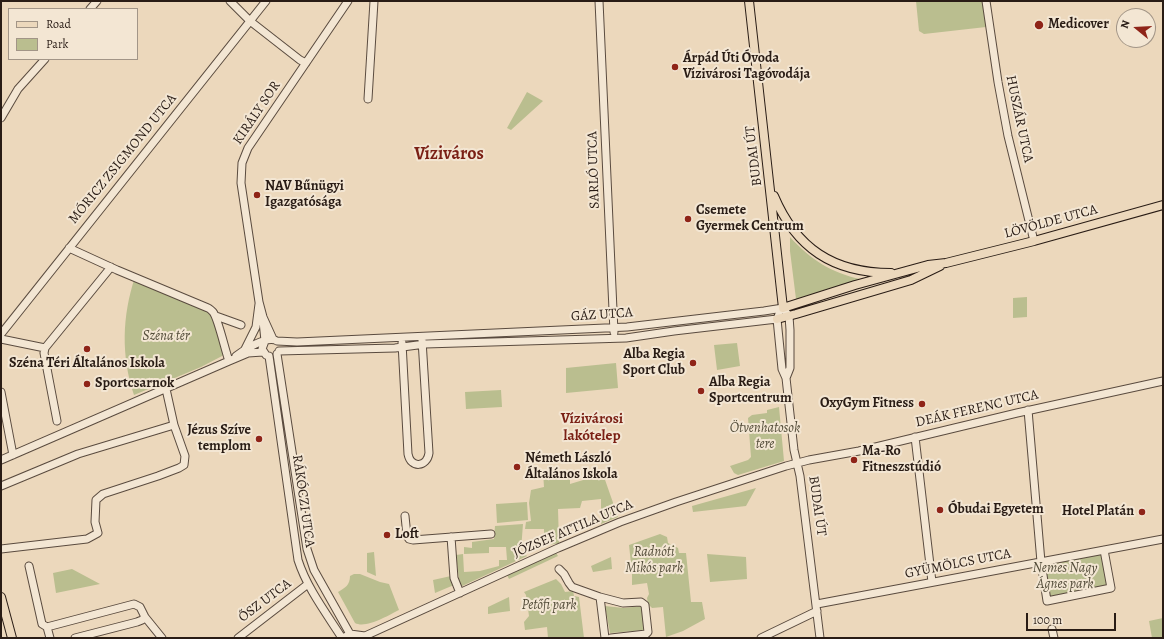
<!DOCTYPE html>
<meta charset="utf-8">
<style>
body{margin:0}
#map{position:relative;width:1164px;height:639px;overflow:hidden;background:#ecd8bc;font-family:Alegreya,serif}
canvas{display:block}
.frame{position:absolute;inset:0;border:2px solid #291c15;pointer-events:none}
.legend{position:absolute;left:8px;top:8px;width:130px;height:52px;box-sizing:border-box;background:#f3e6d3;border:1px solid #a29587;margin:0;padding:5px 7px;list-style:none;font-size:12px;color:#291c15}
.legend li{display:flex;align-items:center;gap:8px;height:20px}
.legend b{width:20px;border:1px solid #a29587}
.north{position:absolute;left:1116px;top:8px;width:40px;height:40px;box-sizing:border-box;background:#f3e6d3;border:1px solid #a29587;border-radius:50%;rotate:288deg;font-size:11px;font-weight:700;line-height:16px;text-align:center;color:#291c15}
.north::after{content:'';display:block;margin:auto;width:14px;height:18px;background:#8f2418;clip-path:polygon(50% 0,100% 100%,50% 72%,0 100%)}
.scale{position:absolute;left:1026px;top:613px;width:90px;height:18px;box-sizing:border-box;border:2px solid #291c15;border-top:0;padding-left:5px;font-size:12px;line-height:14px;white-space:nowrap;color:#291c15;-webkit-text-stroke:3px #f3e6d3;paint-order:stroke}
</style>
<div id="map">
<canvas width="1164" height="639"></canvas>
<div class="frame"></div>
<ul class="legend">
<li><b style="height:5px;background:#ecd8bc"></b>Road</li>
<li><b style="height:11px;background:#babe8f"></b>Park</li>
</ul>
<div class="north">N</div>
<div class="scale">100 m</div>
</div>
<script>
const ctx = document.querySelector('canvas').getContext('2d');
ctx.lineJoin = 'round';
function fillPath(path, color) {
  ctx.fillStyle = color;
  ctx.fill(path, 'evenodd');
}
function trace(path, color, width, dash) {
  ctx.strokeStyle = color;
  ctx.lineWidth = width;
  ctx.lineCap = dash ? 'butt' : 'round';
  ctx.setLineDash(dash || []);
  ctx.stroke(path);
}
function write(font, color, halo, rows, align = 'center') {
  ctx.font = font + ' Alegreya,serif';
  ctx.lineWidth = 4;
  ctx.setLineDash([]);
  ctx.textBaseline = 'middle';
  ctx.strokeStyle = halo;
  ctx.fillStyle = color;
  for (const [text, x, y, turn = 0] of rows) {
    ctx.save();
    ctx.translate(x, y);
    ctx.rotate((+turn || 0) * Math.PI / 180);
    ctx.textAlign = isNaN(turn) ? turn : align;
    if (halo) ctx.strokeText(text, 0, 0);
    ctx.fillText(text, 0, 0);
    ctx.restore();
  }
}
fillPath(new Path2D(`
 M 916,1 L 983,1 L 986,27 L 924,34 L 919,31 Z
 M 527,92 L 543,101 L 511,130 L 507,128 Z
 M 790,237 C 811,260 830,272 860,279 L 796,299 L 790,251 Z
 M 135,277 L 209,311 L 213,315 L 224,355 L 201,367 L 134,395 C 121,356 122,316 135,277 Z
 M 1027,297 L 1027,317 L 1013,318 L 1013,298 Z
 M 737,343 L 740,366 L 717,370 L 714,345 Z
 M 616,363 L 618,388 L 566,393 L 566,368 Z
 M 501,390 L 502,407 L 466,409 L 465,392 Z
 M 779,407 L 784,461 L 738,475 L 734,473 L 730,466 L 748,460 L 751,457 L 748,418 L 752,415 L 767,413 L 767,410 Z
 M 543,472 L 570,473 L 570,484 L 603,474 L 618,517 L 601,524 L 601,499 L 582,501 L 580,508 L 558,509 L 559,543 L 544,546 L 544,529 L 525,529 L 526,522 L 531,521 L 529,503 L 531,490 L 544,487 Z
 M 756,488 L 746,506 L 693,512 L 692,506 Z
 M 527,502 L 528,520 L 497,523 L 496,504 Z
 M 523,524 L 521,550 L 527,556 L 460,587 L 456,555 L 463,554 L 464,572 L 480,571 L 499,566 L 499,560 L 507,560 L 506,547 L 489,547 L 489,553 L 464,554 L 464,547 L 472,548 L 472,542 L 494,539 L 495,526 Z
 M 660,534 L 667,537 L 668,543 L 678,548 L 679,553 L 686,553 L 691,602 L 702,602 L 705,619 L 683,631 L 666,637 L 663,607 L 652,608 L 648,604 L 647,598 L 649,594 L 647,583 L 632,585 L 632,573 L 629,545 Z
 M 1104,550 L 1111,588 L 1047,601 L 1041,562 Z
 M 555,551 L 558,556 L 509,579 L 506,573 Z
 M 374,552 L 376,576 L 367,572 L 367,553 Z
 M 707,554 L 746,557 L 747,579 L 710,582 Z
 M 611,557 L 612,569 L 593,572 L 591,566 Z
 M 72,569 L 100,584 L 56,593 L 53,573 Z
 M 354,574 L 360,574 L 380,582 L 389,584 L 399,610 C 389,615 366,629 355,623 L 338,592 C 345,588 350,585 350,576 Z
 M 451,576 L 454,585 L 435,593 L 433,580 Z
 M 556,579 L 561,584 L 565,592 L 573,591 L 574,596 L 579,597 L 584,638 L 548,638 L 547,627 L 525,630 L 524,622 L 529,616 L 526,595 L 524,592 Z
 M 509,597 L 510,611 L 488,614 L 488,607 Z
 M 605,606 L 624,608 L 642,606 L 645,630 L 610,633 Z
 M 1163,618 L 1163,638 L 1152,638 L 1149,621 Z`), '#babe8f');
const minor = new Path2D(`
 M 230,1 L 250,21 L 300,60 L 306,63
 M 599,1 L 614,332
 M 986,1 L 998,82 L 1008,136 L 1034,241
 M 90,9 L 97,1
 M 368,99 L 374,1
 M 1,118 L 18,89 L 45,59
 M 69,248 L 117,270 L 208,308 C 209,308 212,311 213,312 C 218,318 225,350 229,361
 M 783,308 L 789,316 L 790,330 L 790,368 L 786,378
 M 779,314 L 777,319 L 782,369 L 786,378 L 794,450 L 800,476 L 820,638
 M 216,316 L 241,325
 M 263,321 L 265,341
 M 1,334 L 266,1
 M 1,339 L 45,348
 M 273,339 L 263,317 L 259,302 L 241,183 L 242,163 L 248,148 L 348,1
 M 265,341 L 262,349 L 266,355
 M 277,341 L 297,342 L 627,327 L 764,311 L 783,308
 M 402,343 L 408,454 C 411,469 427,467 429,453 L 422,340
 M 245,349 L 256,327 L 259,304
 M 279,351 L 395,348 L 425,344 L 626,338 L 674,331 L 777,319
 M 277,354 L 307,549 L 314,570 L 350,634
 M 236,356 C 245,349 265,337 275,340
 M 269,356 L 298,560 C 307,588 326,613 342,638
 M 1,392 L 13,455
 M 1028,410 L 1041,562 L 1047,601 L 1111,588 L 1104,550
 M 57,421 L 44,353 L 45,348 L 111,267
 M 915,437 L 932,582
 M 1,460 L 229,361 L 248,353 L 263,352
 M 1,486 L 78,454 L 174,425
 M 405,516 L 407,536 L 409,539 L 413,540 L 491,534
 M 451,537 L 454,578 L 460,593
 M 1,549 L 87,539 L 98,533 L 95,522 L 96,500 L 103,494 L 158,476 L 179,468 L 184,465 L 185,456 L 174,425 L 166,389
 M 29,566 L 42,624 L 47,627 L 50,638
 M 559,569 L 564,574 L 569,583 L 572,587 L 600,597 L 623,603 L 641,602 L 645,605 L 648,632 L 646,634 L 611,638
 M 600,597 L 605,638
 M 817,604 L 1163,539
 M 47,627 L 134,604 L 140,607 L 145,617 L 162,638
 M 1052,629 L 1054,638
 M 75,638 L 137,622 L 142,620 L 145,617
 M 238,638 L 308,584
 M 343,638 L 350,634 L 365,636 L 558,548 L 620,522 L 676,502 L 786,466 L 809,460 L 859,451 L 1017,413 L 1163,381
 M 761,638 L 817,611`);
const major = new Path2D(`
 M 749,1 L 783,308 L 855,285 L 928,265 L 946,263 L 1034,241 L 1163,205
 M 774,196 C 796,248 833,273 891,273
 M 777,319 L 796,314 L 911,280 L 940,266
 M 1,597 L 12,638`);
trace(minor, '#5a4b3f', 9);
trace(major, '#291c15', 10);
trace(minor, '#f3e6d3', 7);
trace(major, '#ecd8bc', 8);
for (const [x, y, r, color] of [
 [1039,25,5,"#8f2418"],
 [675,67,4,"#8f2418"],
 [257,195,4,"#8f2418"],
 [688,219,4,"#8f2418"],
 [87,349,4,"#8f2418"],
 [693,363,4,"#8f2418"],
 [87,384,4,"#8f2418"],
 [701,391,4,"#8f2418"],
 [922,404,4,"#8f2418"],
 [259,439,4,"#8f2418"],
 [854,460,4,"#8f2418"],
 [517,467,4,"#8f2418"],
 [940,510,4,"#8f2418"],
 [1142,512,4,"#8f2418"],
 [387,535,4,"#8f2418"]
]) {
  const dot = new Path2D();
  dot.arc(x, y, r, 0, 2 * Math.PI);
  ctx.fillStyle = color;
  ctx.fill(dot);
  trace(dot, '#f3e6d3', 1.5);
}
write('bold 14px', '#291c15', '#f3e6d3', [
 ["Medicover",1048,25],
 ["Árpád Úti Óvoda",683,59],
 ["Vízivárosi Tagóvodája",683,75],
 ["NAV Bűnügyi",265,187],
 ["Igazgatósága",265,203],
 ["Csemete",696,211],
 ["Gyermek Centrum",696,227],
 ["Alba Regia",685,355,"right"],
 ["Sport Club",685,371,"right"],
 ["Széna Téri Általános Iskola",87,364,"center"],
 ["Alba Regia",709,383],
 ["Sportcentrum",709,399],
 ["Sportcsarnok",95,384],
 ["OxyGym Fitness",914,404,"right"],
 ["Jézus Szíve",251,431,"right"],
 ["templom",251,447,"right"],
 ["Ma-Ro",862,452],
 ["Fitneszstúdió",862,468],
 ["Németh László",525,459],
 ["Általános Iskola",525,475],
 ["Óbudai Egyetem",948,510],
 ["Hotel Platán",1134,512,"right"],
 ["Loft",395,535]
], 'left');
write('14px', '#291c15', '#f3e6d3', [
 ["KIRÁLY SOR",257,113,-56],
 ["HUSZÁR UTCA",1019,119,78],
 ["BUDAI ÚT",754,156,-97],
 ["MÓRICZ ZSIGMOND UTCA",123,159,-51],
 ["SARLÓ UTCA",594,170,-92],
 ["LÖVÖLDE UTCA",1051,222,-15],
 ["GÁZ UTCA",602,315,-4],
 ["DEÁK FERENC UTCA",977,409,-13],
 ["RÁKÓCZI UTCA",303,501,82],
 ["BUDAI ÚT",817,506,82],
 ["JÓZSEF ATTILA UTCA",573,529,-23],
 ["GYÜMÖLCS UTCA",958,564,-11],
 ["ŐSZ UTCA",265,601,-37]
]);
write('italic 14px', '#544d3a', '#f3e6d3', [
 ["Széna tér",166,337],
 ["Ötvenhatosok",765,429],
 ["tere",765,445],
 ["Radnóti",654,553],
 ["Mikós park",654,569],
 ["Nemes Nagy",1065,569],
 ["Ágnes park",1065,585],
 ["Petőfi park",549,606]
]);
write('bold 15px', '#7a1f14', '#f3e6d3', [
 ["Vízivárosi",592,419],
 ["lakótelep",592,436]
]);
write('bold 18px', '#7a1f14', '#f3e6d3', [
 ["Víziváros",449,155]
]);
</script>
